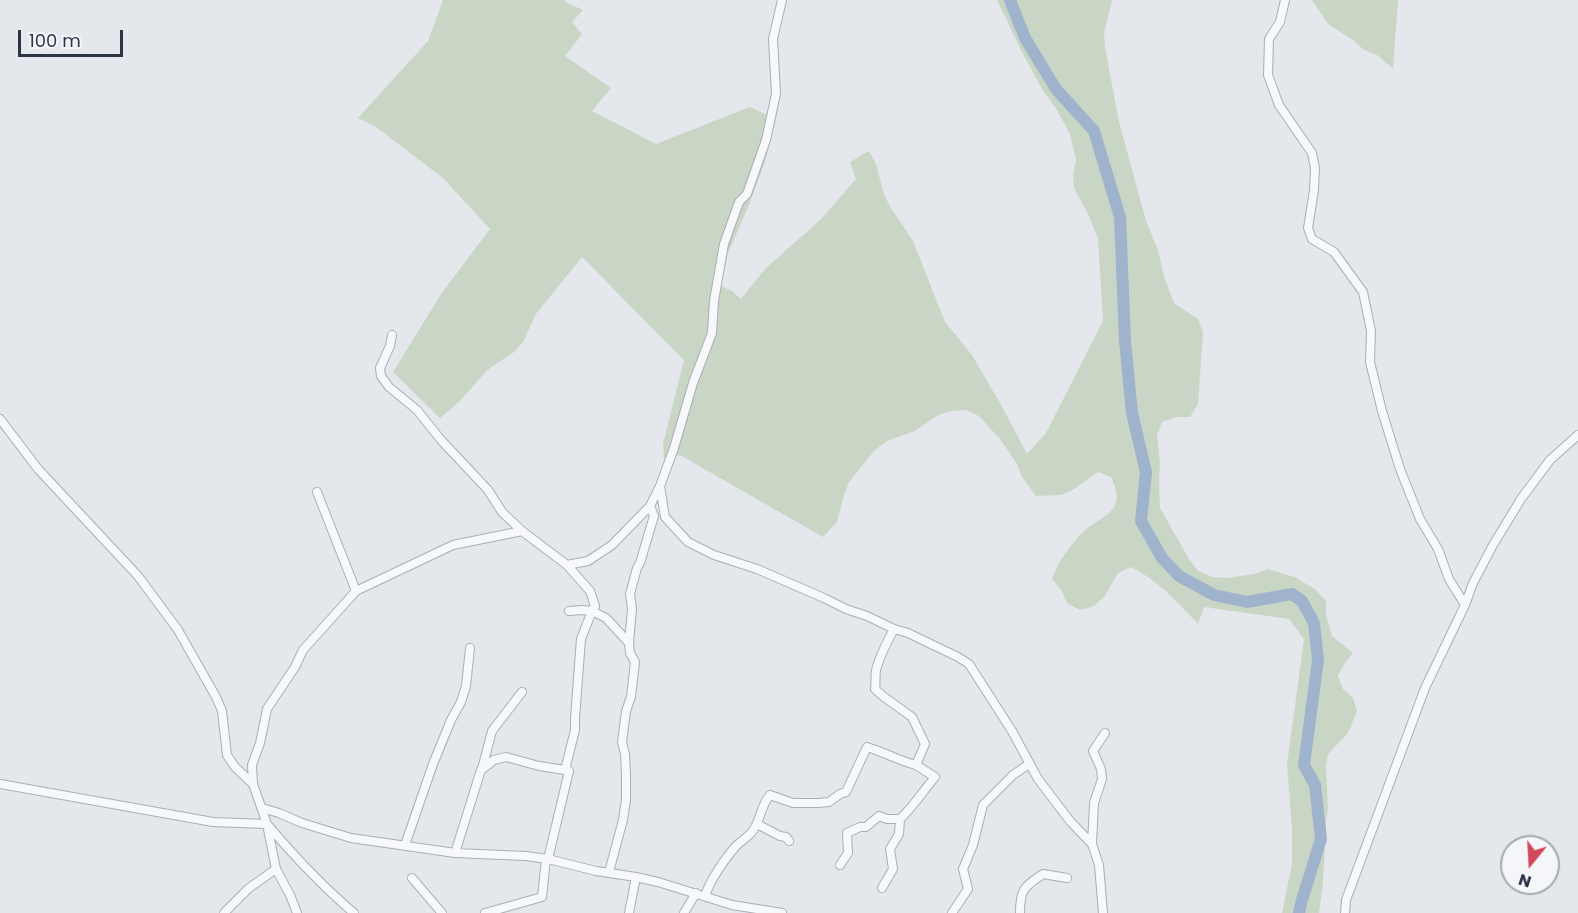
<!DOCTYPE html>
<style>
body{margin:0}
#map{position:relative;width:1578px;height:913px;overflow:hidden;background:#e4e7ec;font-family:Poppins,sans-serif}
canvas{display:block}
.north{position:absolute;left:1500px;top:835px;width:60px;height:60px;box-sizing:border-box;background:#f4f6f9;border:2px solid #a4a8b1;border-radius:50%;rotate:198deg;font-size:16px;font-weight:700;line-height:24px;text-align:center;color:#2b3445}
.north::after{content:'';display:block;margin:auto;width:21px;height:27px;background:#d1495b;clip-path:polygon(50% 0,100% 100%,50% 72%,0 100%)}
.scale{position:absolute;left:18px;top:30px;width:105px;height:27px;box-sizing:border-box;border:3px solid #2b3445;border-top:0;padding-left:8px;font-size:18px;line-height:21px;white-space:nowrap;color:#2b3445;-webkit-text-stroke:4px #f4f6f9;paint-order:stroke}
</style>
<div id="map">
<canvas width="1578" height="913"></canvas>
<div class="north">N</div>
<div class="scale">100 m</div>
</div>
<script>
const ctx = document.querySelector('canvas').getContext('2d');
ctx.lineJoin = 'round';
function fillPath(path, color) {
  ctx.fillStyle = color;
  ctx.fill(path, 'evenodd');
}
function trace(path, color, width, dash) {
  ctx.strokeStyle = color;
  ctx.lineWidth = width;
  ctx.lineCap = dash ? 'butt' : 'round';
  ctx.setLineDash(dash || []);
  ctx.stroke(path);
}
fillPath(new Path2D(`
 M 443,0 L 566,0 L 565,2 L 583,10 L 572,22 L 582,34 L 565,56 L 611,88 L 592,111 L 656,144 L 750,107 L 776,119 L 765,162 L 748,207 L 728,253 L 721,286 L 732,291 L 741,299 L 765,269 L 821,219 L 856,179 L 850,162 L 869,151 L 876,164 L 883,191 L 889,205 L 913,241 L 945,322 L 972,355 L 1005,412 L 1027,454 L 1046,433 L 1103,321 L 1098,238 L 1087,212 L 1074,188 L 1073,174 L 1076,160 L 1070,134 L 1057,110 L 1042,89 L 1022,52 L 997,0 L 1112,0 L 1104,33 L 1105,47 L 1119,122 L 1146,221 L 1158,250 L 1164,277 L 1174,303 L 1198,319 L 1203,332 L 1198,404 L 1190,417 L 1176,417 L 1162,422 L 1157,435 L 1160,465 L 1159,480 L 1160,508 L 1189,559 L 1198,571 L 1212,577 L 1226,578 L 1255,574 L 1268,569 L 1294,577 L 1315,589 L 1326,601 L 1326,615 L 1332,636 L 1353,653 L 1344,664 L 1338,676 L 1343,689 L 1353,698 L 1357,711 L 1348,733 L 1328,754 L 1326,767 L 1328,809 L 1326,822 L 1323,882 L 1319,913 L 1282,913 L 1292,864 L 1292,828 L 1287,765 L 1304,639 L 1289,619 L 1204,607 L 1198,624 C 1178,603 1158,580 1131,567 L 1118,573 L 1104,597 L 1094,606 L 1080,610 L 1067,603 L 1061,590 L 1052,579 C 1058,562 1070,545 1083,532 C 1092,523 1111,516 1115,505 C 1119,495 1115,486 1111,477 L 1098,472 L 1074,489 L 1061,495 L 1036,496 L 1022,477 L 1017,464 L 1000,439 L 979,416 L 966,410 L 951,411 L 938,415 L 915,431 L 887,441 L 875,450 L 849,482 L 844,495 L 837,522 L 823,537 L 680,455 L 664,458 L 663,444 L 684,360 L 582,257 L 536,314 L 523,342 L 514,352 L 490,368 L 480,378 L 461,400 L 440,418 L 393,372 L 441,294 L 490,229 L 443,178 L 376,127 L 358,118 L 428,41 Z
 M 1312,0 L 1398,0 L 1393,69 L 1377,55 L 1364,50 L 1353,40 L 1329,25 Z`), '#c9d6c5');
trace(new Path2D(`
 M 1010,0 L 1025,38 L 1056,89 L 1094,131 L 1120,217 L 1125,341 L 1132,413 L 1146,472 L 1141,521 L 1162,558 L 1179,576 L 1214,595 L 1247,602 L 1292,594 L 1302,601 L 1314,623 L 1318,660 L 1304,765 L 1315,785 L 1321,839 L 1302,900 L 1299,913`), '#9fb4cc', 12);
const minor = new Path2D(`
 M 1285,0 L 1280,22 L 1269,39 L 1268,75 L 1279,105 L 1312,153 L 1315,168 L 1314,190 L 1308,228 L 1312,239 L 1334,252 L 1363,292 L 1371,331 L 1370,362 L 1382,411 L 1400,469 L 1420,519 L 1438,549 L 1449,579 L 1465,605 L 1425,688 L 1346,900 L 1345,913
 M 392,335 L 390,346 L 380,368 L 381,376 L 389,387 L 417,410 L 441,440 L 488,490 L 502,512 L 522,531 L 567,565 L 590,591 L 595,606 L 592,611 L 606,618 L 629,643 L 630,653 L 635,662 L 631,697 L 626,711 L 622,742 L 625,754 L 626,775 L 626,800 L 623,820 L 609,872
 M 0,419 L 38,469 L 138,576 L 178,630 L 216,697 L 222,711 L 227,755 L 235,767 L 253,784 L 267,824 L 276,869 L 290,895 L 297,913
 M 660,486 L 665,517 L 688,542 L 714,555 L 757,569 L 824,598 L 846,609 L 867,616 L 894,629 L 908,633 L 958,657 L 969,664 L 1012,731 L 1038,779 L 1070,821 L 1092,844 L 1099,865 L 1103,913
 M 317,492 L 356,591
 M 567,565 L 588,561 L 612,545 L 650,506 L 660,486 L 674,448 L 693,383 L 712,333 L 714,301 L 724,244 L 739,202 L 747,194 L 766,140 L 776,94 L 773,39 L 782,0
 M 1465,605 L 1473,583 L 1493,545 L 1521,499 L 1550,460 L 1578,435
 M 629,643 L 632,609 L 630,594 L 637,568 L 640,563 L 654,516 L 650,506
 M 482,769 L 492,731 L 522,692
 M 0,784 L 213,822 L 267,824 C 294,856 322,886 354,913
 M 253,784 L 252,765 L 260,743 L 267,709 L 295,667 L 303,650 L 356,591 L 453,545 L 522,531
 M 262,808 L 279,813 L 302,823 L 351,838 L 455,853 L 526,856 L 548,859 L 596,871 L 636,877 L 658,882 L 732,905 L 782,913
 M 757,824 L 780,836 L 786,837 L 789,841
 M 1092,844 L 1094,803 L 1102,779 L 1101,769 L 1093,751 L 1105,733
 M 405,845 L 433,764 L 451,720 L 461,702 L 466,686 L 470,648
 M 455,853 L 481,770 L 494,760 L 506,757 L 539,766 L 565,770
 M 548,859 L 569,771 L 565,770 L 575,730 L 575,718 L 581,639 L 592,611 L 583,610 L 569,611
 M 840,865 L 848,853 L 847,833 L 860,827 L 866,827 L 879,816 L 887,819 L 900,819
 M 412,878 L 442,913
 M 882,888 L 893,869 L 890,849 L 899,834 L 900,819 C 913,807 923,791 935,777 L 916,765 L 925,744 L 912,717 L 884,697 L 875,689 C 876,683 875,676 876,670 C 880,655 887,642 894,629
 M 705,896 C 710,880 726,857 737,845 C 742,841 747,837 751,833 C 761,822 760,806 770,795 L 793,803 L 818,803 L 829,802 L 840,794 L 846,792 L 867,747 C 884,752 899,761 916,765
 M 224,913 L 249,888 L 276,869
 M 485,913 L 542,897 L 546,859
 M 629,913 L 636,877
 M 684,913 L 696,893
 M 952,913 L 968,889 L 963,869 L 973,845 L 983,805 L 1013,775 L 1029,764
 M 1020,913 C 1020,889 1024,887 1043,874 L 1067,878`);
trace(minor, '#a9aeb7', 10);
trace(minor, '#f7f8fa', 8);
</script>
